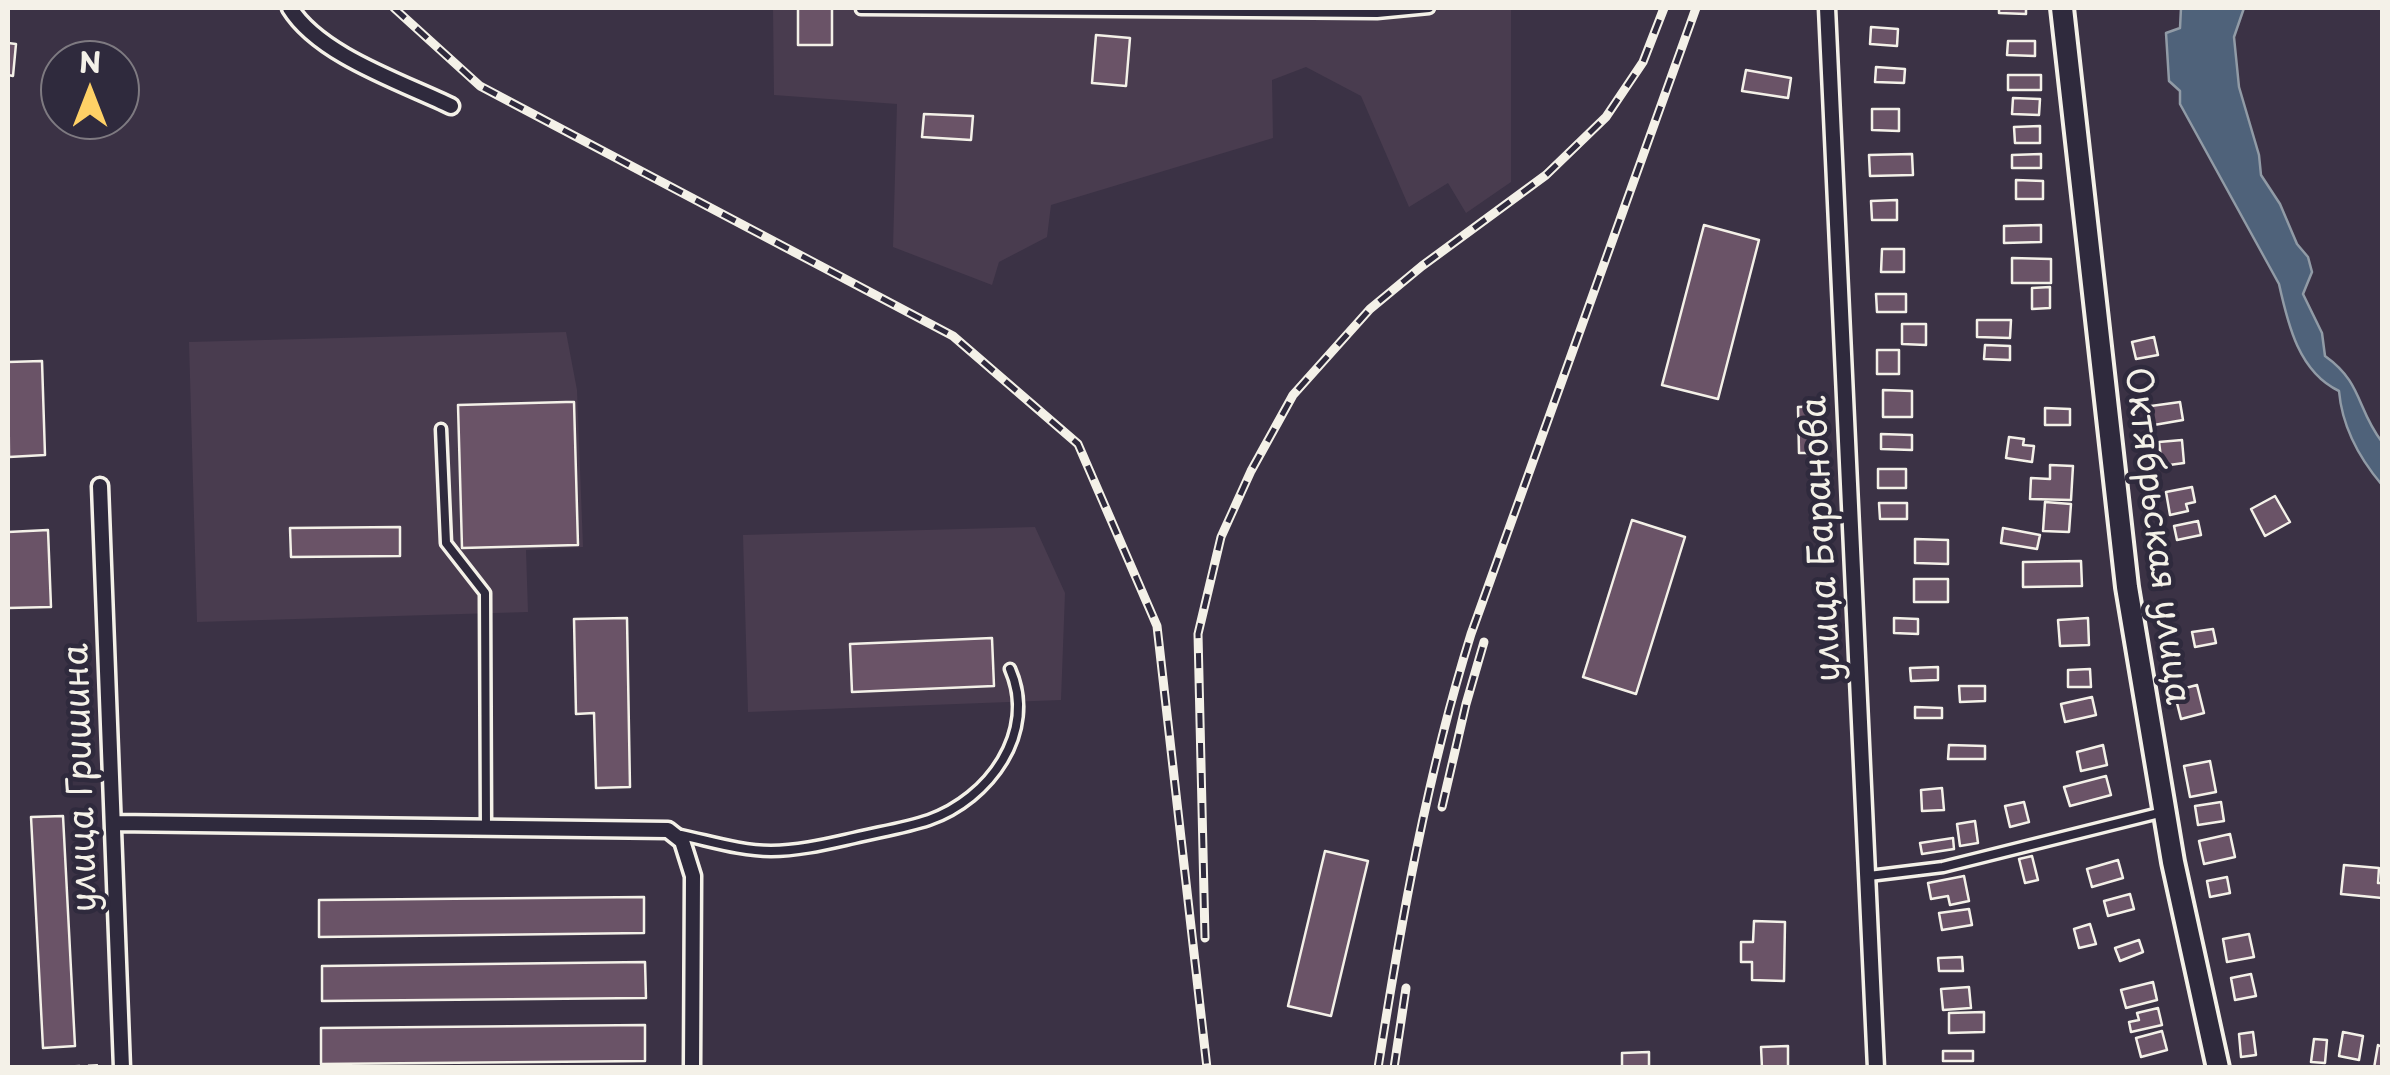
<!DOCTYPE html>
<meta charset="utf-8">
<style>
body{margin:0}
#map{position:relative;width:2390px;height:1075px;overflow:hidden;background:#3b3245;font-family:"Playpen Sans",sans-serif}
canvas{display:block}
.frame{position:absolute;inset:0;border:10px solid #f4f1e8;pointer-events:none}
.north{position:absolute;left:40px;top:40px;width:100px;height:100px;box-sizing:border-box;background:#2f2a3d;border:2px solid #7e7a81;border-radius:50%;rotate:0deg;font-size:28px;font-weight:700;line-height:40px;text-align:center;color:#f4f1e8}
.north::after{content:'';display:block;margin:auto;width:35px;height:45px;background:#ffd166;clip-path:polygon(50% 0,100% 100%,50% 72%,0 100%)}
</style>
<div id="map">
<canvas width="2390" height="1075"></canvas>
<div class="frame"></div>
<div class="north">N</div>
</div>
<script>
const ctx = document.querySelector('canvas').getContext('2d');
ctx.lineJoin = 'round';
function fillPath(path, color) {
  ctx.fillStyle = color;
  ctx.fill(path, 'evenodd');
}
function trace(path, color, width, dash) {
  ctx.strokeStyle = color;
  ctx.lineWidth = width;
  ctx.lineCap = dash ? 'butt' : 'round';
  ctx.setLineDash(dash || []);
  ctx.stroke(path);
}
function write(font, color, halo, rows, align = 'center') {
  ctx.font = font + ' "Playpen Sans",sans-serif';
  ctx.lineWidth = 9;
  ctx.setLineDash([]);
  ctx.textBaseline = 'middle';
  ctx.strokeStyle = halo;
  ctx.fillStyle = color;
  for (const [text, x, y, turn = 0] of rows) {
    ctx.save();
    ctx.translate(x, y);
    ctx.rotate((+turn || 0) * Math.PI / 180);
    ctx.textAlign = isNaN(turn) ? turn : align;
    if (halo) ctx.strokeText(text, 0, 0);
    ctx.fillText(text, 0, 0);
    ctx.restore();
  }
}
fillPath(new Path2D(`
 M 773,8 L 1511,8 L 1511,182 L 1466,213 L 1448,183 L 1409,207 L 1361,96 L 1306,67 L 1272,80 L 1273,138 L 1051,205 L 1047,237 L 999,262 L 992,285 L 893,247 L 897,104 L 774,95 Z
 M 566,332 L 577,390 L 583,547 L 526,550 L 528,612 L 197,622 L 189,342 Z
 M 1035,527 L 1065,593 L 1061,700 L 748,712 L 743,535 Z`), '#493c4f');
const water = new Path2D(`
 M 2181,8 L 2244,8 L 2234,37 L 2239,87 L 2259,155 L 2261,175 L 2280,204 L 2297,244 L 2308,257 L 2312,272 L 2303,294 L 2322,333 L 2325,356 C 2363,383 2356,408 2382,442 L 2382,485 C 2360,459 2342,426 2339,391 C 2299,372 2288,325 2279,284 L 2180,104 L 2180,91 L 2169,81 L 2166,33 L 2180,28 Z`);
fillPath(water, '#4f627a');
trace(water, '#919ba6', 2.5);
const building = new Path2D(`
 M 798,8 L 832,8 L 832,45 L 798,45 Z
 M 1999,8 L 2026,8 L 2026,14 L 1999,13 Z
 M 1871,27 L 1898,29 L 1897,46 L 1870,44 Z
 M 1096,35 L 1130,38 L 1126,86 L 1092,83 Z
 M 2008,41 L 2035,41 L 2035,56 L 2007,55 Z
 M 8,43 L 16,44 L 13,76 L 8,75 Z
 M 1876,67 L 1905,69 L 1904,83 L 1875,82 Z
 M 1746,70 L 1791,78 L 1788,98 L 1742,91 Z
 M 2008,75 L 2041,75 L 2041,90 L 2008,90 Z
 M 2013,98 L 2040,99 L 2039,115 L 2012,114 Z
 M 1872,109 L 1899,109 L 1899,131 L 1872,130 Z
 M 924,114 L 973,116 L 971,140 L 922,137 Z
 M 2040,126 L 2040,143 L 2015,143 L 2014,127 Z
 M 1912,154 L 1913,175 L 1870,176 L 1869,155 Z
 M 2041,154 L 2041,168 L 2012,168 L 2012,155 Z
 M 2016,180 L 2043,181 L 2043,199 L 2016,199 Z
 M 1897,200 L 1897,220 L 1872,220 L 1871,201 Z
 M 1704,225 L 1759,240 L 1718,399 L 1662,385 Z
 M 2041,225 L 2041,242 L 2004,243 L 2004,226 Z
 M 1882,249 L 1904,249 L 1904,272 L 1881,272 Z
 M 2012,258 L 2051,259 L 2051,283 L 2012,283 Z
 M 2050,287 L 2050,308 L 2032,309 L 2032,288 Z
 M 1876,294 L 1906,294 L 1906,312 L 1877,312 Z
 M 1977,320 L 2011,320 L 2010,338 L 1977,337 Z
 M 1902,324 L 1926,324 L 1926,345 L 1902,344 Z
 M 2154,337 L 2158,355 L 2136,359 L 2132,342 Z
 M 1985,345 L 2010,346 L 2010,360 L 1984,359 Z
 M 1877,350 L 1899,350 L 1899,374 L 1877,374 Z
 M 42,361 L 45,455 L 9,457 L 8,362 Z
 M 1883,390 L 1912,391 L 1912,417 L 1883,417 Z
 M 566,402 L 574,402 L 578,545 L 462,548 L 458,405 Z
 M 2180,402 L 2183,420 L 2154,425 L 2151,406 Z
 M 1823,406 L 1824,453 L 1799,453 L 1798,407 Z
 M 2045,408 L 2070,409 L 2070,425 L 2045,425 Z
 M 1881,434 L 1912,435 L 1912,450 L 1881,449 Z
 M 2009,437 L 2024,439 L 2023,445 L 2034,446 L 2032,462 L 2006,458 Z
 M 2182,440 L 2184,463 L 2162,466 L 2159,442 Z
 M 2050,465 L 2073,466 L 2071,500 L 2030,499 L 2031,478 L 2050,479 Z
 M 1878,469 L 1906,469 L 1906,488 L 1878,488 Z
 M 2192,487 L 2195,502 L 2186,504 L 2188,511 L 2170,515 L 2166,492 Z
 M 2275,496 L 2290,522 L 2265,536 L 2251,509 Z
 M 2045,502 L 2071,504 L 2069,532 L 2043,531 Z
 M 1879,503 L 1907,503 L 1907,519 L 1880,519 Z
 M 1632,520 L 1685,537 L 1636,694 L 1583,677 Z
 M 2198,521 L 2201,535 L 2177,540 L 2174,526 Z
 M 400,527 L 400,556 L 291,557 L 290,528 Z
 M 2003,528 L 2040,535 L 2037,549 L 2001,543 Z
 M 48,530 L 51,607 L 8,608 L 8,532 Z
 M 1915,539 L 1948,540 L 1948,564 L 1915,563 Z
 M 2081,561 L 2082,586 L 2023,587 L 2023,562 Z
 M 1914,579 L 1948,579 L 1948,602 L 1914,602 Z
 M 627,618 L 630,787 L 596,788 L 594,713 L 576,714 L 574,619 Z
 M 1894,618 L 1918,619 L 1918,634 L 1894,633 Z
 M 2088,618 L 2089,645 L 2060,646 L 2058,620 Z
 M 2213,629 L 2216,643 L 2195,647 L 2192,632 Z
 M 992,638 L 994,686 L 852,692 L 850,644 Z
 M 1938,667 L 1938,680 L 1911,681 L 1910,668 Z
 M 2090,669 L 2091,687 L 2068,687 L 2068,670 Z
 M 2197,685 L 2204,713 L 2181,719 L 2174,691 Z
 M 1959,686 L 1985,686 L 1985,701 L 1960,702 Z
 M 2092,697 L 2096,715 L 2065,722 L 2061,704 Z
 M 1915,707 L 1942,708 L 1942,718 L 1915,718 Z
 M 1949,745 L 1985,746 L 1985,759 L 1948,759 Z
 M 2103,745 L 2107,765 L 2081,771 L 2077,752 Z
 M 2210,761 L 2216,792 L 2190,797 L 2184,766 Z
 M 2106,776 L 2111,795 L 2070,806 L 2064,787 Z
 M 1942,788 L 1944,810 L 1922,811 L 1921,790 Z
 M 2024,802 L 2029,822 L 2010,827 L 2005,806 Z
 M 2221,802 L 2224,821 L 2198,825 L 2195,806 Z
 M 63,816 L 75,1046 L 43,1048 L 31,817 Z
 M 1975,821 L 1978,843 L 1960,846 L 1957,824 Z
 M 2230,834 L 2235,857 L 2204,864 L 2199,841 Z
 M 1953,838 L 1954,849 L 1922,854 L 1920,843 Z
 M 1325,851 L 1368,861 L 1331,1016 L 1288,1006 Z
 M 2032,856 L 2038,880 L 2025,883 L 2019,859 Z
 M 2118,860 L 2123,878 L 2092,887 L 2087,869 Z
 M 2344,865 L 2379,868 L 2378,883 L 2382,883 L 2382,898 L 2341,894 Z
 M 1964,876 L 1969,901 L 1950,905 L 1948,896 L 1931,899 L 1928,883 Z
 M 2227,877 L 2230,893 L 2210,897 L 2207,881 Z
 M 2130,894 L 2134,909 L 2108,916 L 2104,901 Z
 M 644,897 L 644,933 L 319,937 L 319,900 Z
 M 1969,909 L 1972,925 L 1942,930 L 1939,913 Z
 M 1754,921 L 1785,922 L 1784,981 L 1752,980 L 1752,962 L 1741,962 L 1741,942 L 1753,942 Z
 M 2090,924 L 2096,944 L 2079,948 L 2074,929 Z
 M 2249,934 L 2254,957 L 2227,962 L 2223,939 Z
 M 2139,940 L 2143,952 L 2120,961 L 2115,948 Z
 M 1962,957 L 1963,971 L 1939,971 L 1938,958 Z
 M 645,962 L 646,998 L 322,1001 L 322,966 Z
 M 2251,974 L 2256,996 L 2235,1000 L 2231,978 Z
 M 2153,982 L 2157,1000 L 2126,1008 L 2121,990 Z
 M 1969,987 L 1971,1008 L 1943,1010 L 1941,989 Z
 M 2158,1008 L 2162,1025 L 2131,1032 L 2129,1022 L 2139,1020 L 2137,1013 Z
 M 1984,1012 L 1984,1032 L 1949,1033 L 1949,1013 Z
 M 645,1025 L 645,1061 L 321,1064 L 321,1028 Z
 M 2162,1031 L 2167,1050 L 2141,1057 L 2136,1038 Z
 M 2253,1032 L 2256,1055 L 2241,1057 L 2239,1034 Z
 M 2343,1032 L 2363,1036 L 2359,1060 L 2339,1056 Z
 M 2314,1039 L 2327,1040 L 2325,1063 L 2311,1062 Z
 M 2378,1045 L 2382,1047 L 2382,1068 L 2374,1068 Z
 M 1788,1046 L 1788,1068 L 1762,1068 L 1761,1047 Z
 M 1943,1051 L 1973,1051 L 1973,1061 L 1943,1061 Z
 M 1649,1052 L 1649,1068 L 1622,1068 L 1622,1053 Z`);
fillPath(building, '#6a5367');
trace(building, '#f4f1e8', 2.5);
const lane = new Path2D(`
 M 861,9 L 1377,13 L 1429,8
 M 441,429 L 446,543 L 485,593 L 486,828
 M 681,835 C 710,841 741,851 771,851 C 799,851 827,844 854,838 C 879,832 905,828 929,820 C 989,799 1038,732 1010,669
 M 1869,876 L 1943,867 L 2163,812`);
const street = new Path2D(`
 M 290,8 C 319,55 401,82 451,106
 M 1827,8 L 1876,1068
 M 100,486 L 122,1068
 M 115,823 L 668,830 L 682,841 L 693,876 L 692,1068`);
const secondary = new Path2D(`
 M 2062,8 L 2127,587 L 2173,862 L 2218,1068`);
trace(lane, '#f4f1e8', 15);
trace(street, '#f4f1e8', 21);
trace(secondary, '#f4f1e8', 28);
trace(new Path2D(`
 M 52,1068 L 98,1066`), '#f4f1e8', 4, [10, 8]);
trace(lane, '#2f2a3d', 8);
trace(street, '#2f2a3d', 14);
trace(secondary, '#2f2a3d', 20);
const rail = new Path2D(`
 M 394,8 L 480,86 L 953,336 L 1078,444 L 1157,626 L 1207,1068
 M 1442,807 L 1466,704 L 1484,642
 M 1205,938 L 1198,634 L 1221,537 L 1251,471 L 1293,395 L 1370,309 L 1422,266 L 1546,175 L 1606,117 L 1643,62 L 1664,8
 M 1378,1068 C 1401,922 1427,775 1471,634 L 1696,8
 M 1394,1068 L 1406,988`);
trace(rail, '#f4f1e8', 9);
trace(rail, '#2f2a3d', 5, [15]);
write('35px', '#f4f1e8', '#2f2a3d', [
 ["Октябрьская улица",2156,536,83],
 ["улица Баранова",1823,539,-93],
 ["улица Гришина",82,778,-92]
]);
</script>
